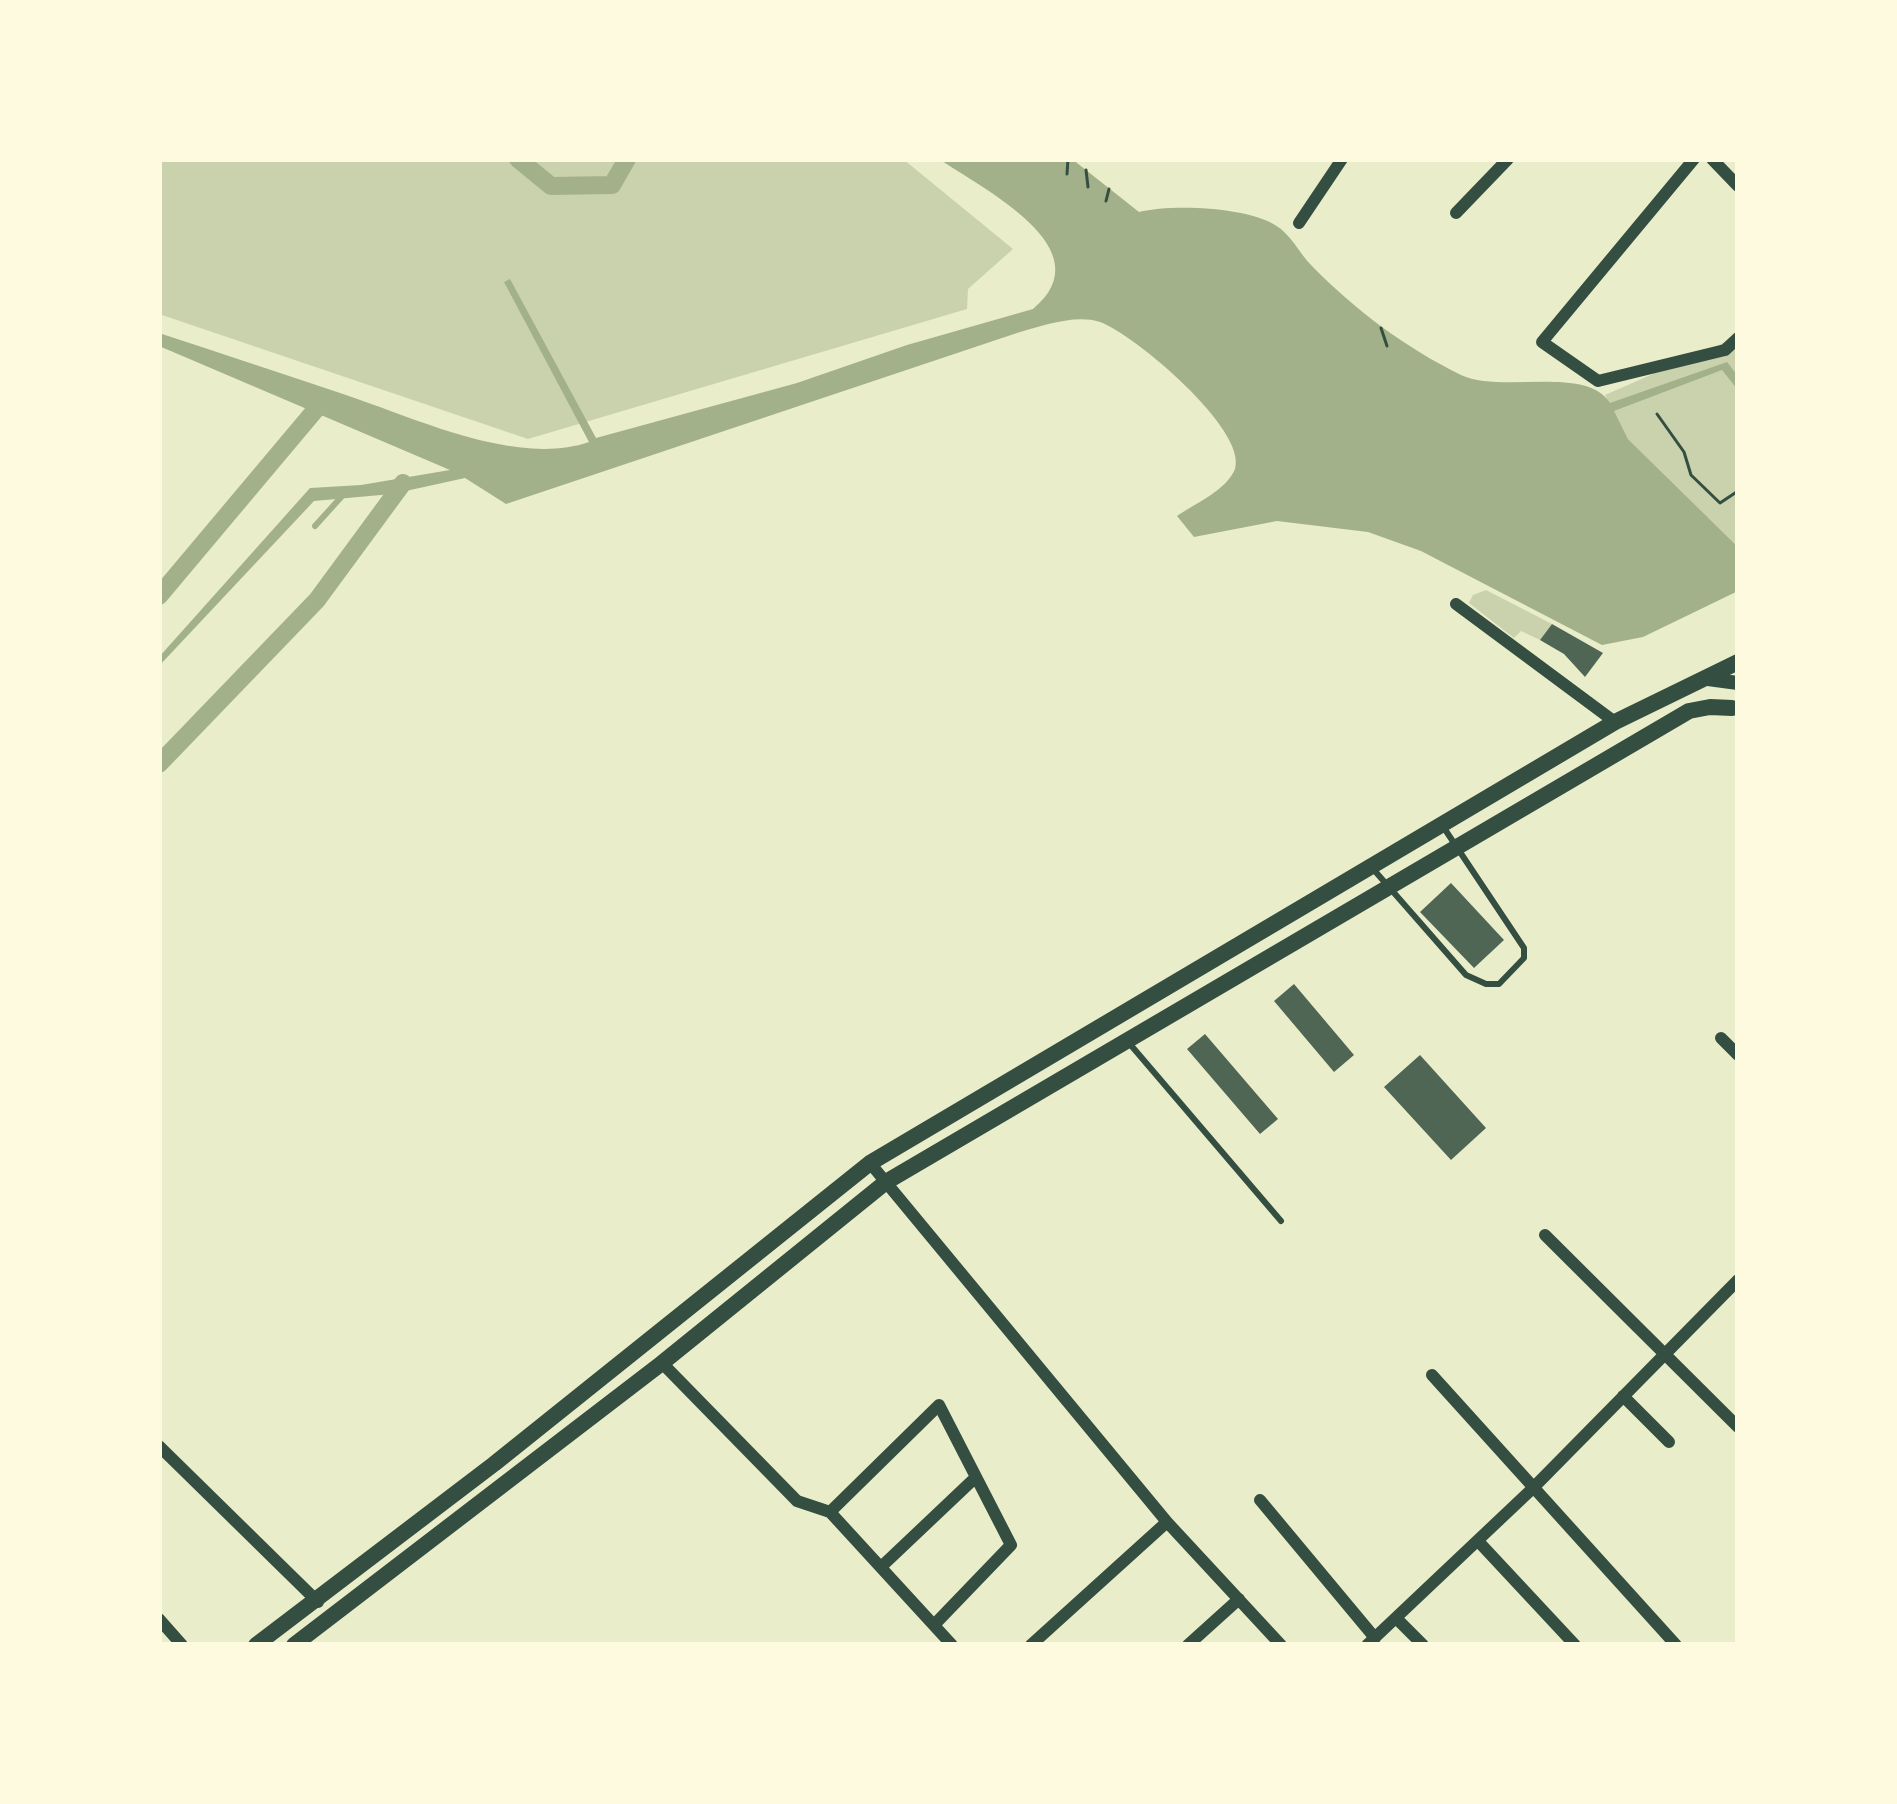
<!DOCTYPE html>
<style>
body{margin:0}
#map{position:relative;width:1897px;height:1804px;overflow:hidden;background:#e9edc9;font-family:Karla,sans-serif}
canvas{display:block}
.frame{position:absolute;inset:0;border:162px solid #fefae0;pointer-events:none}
</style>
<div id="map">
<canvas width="1897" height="1804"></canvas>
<div class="frame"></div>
</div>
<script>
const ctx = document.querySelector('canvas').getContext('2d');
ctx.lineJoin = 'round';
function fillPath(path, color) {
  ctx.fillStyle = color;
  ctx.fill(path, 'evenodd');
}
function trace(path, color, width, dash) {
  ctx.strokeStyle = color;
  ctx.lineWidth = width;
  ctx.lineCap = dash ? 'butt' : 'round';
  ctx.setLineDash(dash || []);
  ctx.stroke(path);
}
fillPath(new Path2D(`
 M 159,159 L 903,159 L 1013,249 L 968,289 L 967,309 L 528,439 L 159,314 Z
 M 1728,341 L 1738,353 L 1738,547 L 1628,439 L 1605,395 Z
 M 1486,590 L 1552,624 L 1540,640 L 1521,631 L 1514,638 L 1469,603 L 1473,595 Z`), '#cad2ad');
fillPath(new Path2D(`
 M 939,159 L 1072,159 L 1139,212 C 1172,204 1246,207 1275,225 C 1291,234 1299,253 1312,266 C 1355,310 1406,348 1461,375 C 1501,394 1586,365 1610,403 L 1727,362 L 1738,376 L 1738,390 L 1722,370 L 1614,411 L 1628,439 L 1738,547 L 1738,591 L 1643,637 L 1602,645 L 1421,551 L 1368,532 L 1277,521 L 1194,537 L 1177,516 C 1194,504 1227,490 1235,469 C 1248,430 1134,334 1100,322 C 1075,314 1042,326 1017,333 L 506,504 L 465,478 L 392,494 L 314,501 L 159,666 L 159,657 L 310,488 L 361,485 L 450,470 L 159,346 L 159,333 C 221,353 283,374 346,395 C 415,418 517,467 589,442 L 504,282 L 510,279 L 596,438 L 797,383 L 907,345 L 1033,309 C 1106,249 981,188 939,159 Z`), '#a3b18a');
trace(new Path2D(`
 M 315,526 L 343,495`), '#a3b18a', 6);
trace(new Path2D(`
 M 518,159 L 551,186 L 612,185 L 627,159
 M 159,596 L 322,402
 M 159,764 L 317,600 L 403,483`), '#a3b18a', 18);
fillPath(new Path2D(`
 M 1552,624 L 1603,653 L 1585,677 L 1564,654 L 1540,640 Z
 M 1451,883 L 1504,940 L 1474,968 L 1420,912 Z
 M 1294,984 L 1354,1055 L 1334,1072 L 1274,1001 Z
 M 1205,1034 L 1278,1119 L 1260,1134 L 1187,1049 Z
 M 1420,1055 L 1486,1128 L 1451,1160 L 1384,1087 Z`), '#4f6655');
trace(new Path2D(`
 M 1086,170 L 1088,187
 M 1067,174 L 1068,159
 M 1106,201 L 1109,189
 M 1381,328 L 1387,346
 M 1657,414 L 1684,452 L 1691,475 L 1720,503 L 1738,491`), '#344e41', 3);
trace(new Path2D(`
 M 1374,870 L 1466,975 L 1486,984 L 1499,984 L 1524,958 L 1524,948 L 1444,828
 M 1129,1043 L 1281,1221`), '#344e41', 6);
trace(new Path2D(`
 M 1694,159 L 1542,342 L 1598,381 L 1725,350 L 1738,338
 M 1712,159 L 1738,186
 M 1456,213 L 1508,159
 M 1299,223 L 1342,159
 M 1456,604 L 1615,722
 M 1721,1038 L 1738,1055
 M 870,1163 L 1167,1522 L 1281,1645
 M 1545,1235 L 1738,1427
 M 662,1363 L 797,1501 L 830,1512 L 952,1645
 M 1432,1375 L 1676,1645
 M 1623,1396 L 1669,1442
 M 159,1446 L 318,1602
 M 1260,1500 L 1375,1638
 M 830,1512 L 939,1405 L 1011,1545 L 934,1625
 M 1478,1541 L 1575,1645
 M 881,1567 L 976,1477
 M 1396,1618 L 1423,1645
 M 159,1619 L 182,1645
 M 1031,1645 L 1167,1522
 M 1188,1645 L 1239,1599
 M 1367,1645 L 1532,1489 L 1738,1280`), '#344e41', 12);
trace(new Path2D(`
 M 1708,679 L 1738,683`), '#344e41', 14);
trace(new Path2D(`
 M 256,1645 L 494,1464 L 870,1163 L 1615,722 L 1738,662
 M 294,1645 L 662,1363 L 886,1182 L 1689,711 L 1710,707 L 1732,708`), '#344e41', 16);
</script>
